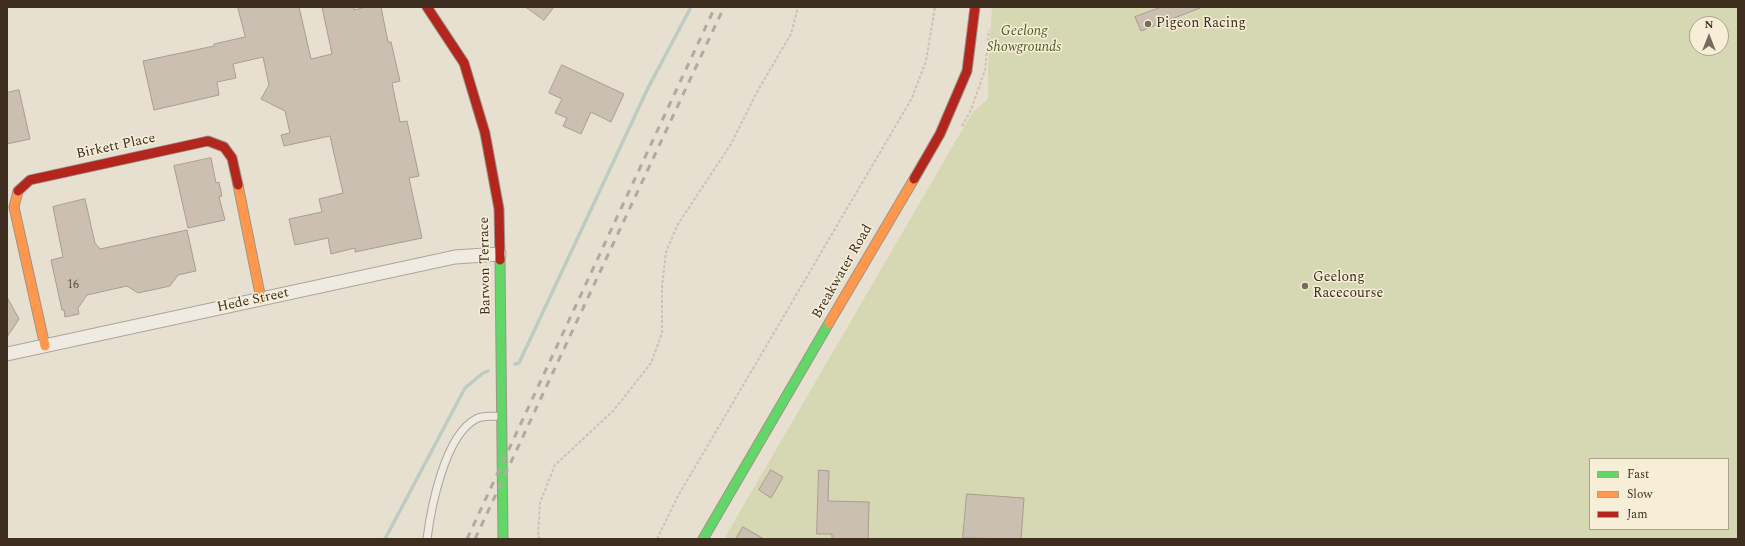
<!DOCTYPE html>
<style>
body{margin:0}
#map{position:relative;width:1745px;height:546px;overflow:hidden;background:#e7e0d1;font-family:Spectral,serif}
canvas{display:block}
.frame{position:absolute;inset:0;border:8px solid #3d2e20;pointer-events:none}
.legend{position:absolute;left:1589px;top:458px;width:140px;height:72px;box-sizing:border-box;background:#f7eed8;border:1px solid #ada18e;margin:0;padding:5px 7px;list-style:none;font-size:12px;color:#3d2e20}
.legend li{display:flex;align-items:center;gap:8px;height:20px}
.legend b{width:20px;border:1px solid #ada18e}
.north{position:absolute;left:1689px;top:16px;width:40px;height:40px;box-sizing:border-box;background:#f7eed8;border:1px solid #ada18e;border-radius:50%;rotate:0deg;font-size:11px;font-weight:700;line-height:16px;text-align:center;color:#3d2e20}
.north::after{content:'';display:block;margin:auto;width:14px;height:18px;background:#786c5e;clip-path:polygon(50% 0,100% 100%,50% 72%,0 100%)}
</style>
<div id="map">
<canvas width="1745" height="546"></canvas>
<div class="frame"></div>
<ul class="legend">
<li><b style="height:5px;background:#63d668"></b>Fast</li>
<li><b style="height:5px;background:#ff974d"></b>Slow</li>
<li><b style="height:5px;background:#b3261e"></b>Jam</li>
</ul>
<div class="north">N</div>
</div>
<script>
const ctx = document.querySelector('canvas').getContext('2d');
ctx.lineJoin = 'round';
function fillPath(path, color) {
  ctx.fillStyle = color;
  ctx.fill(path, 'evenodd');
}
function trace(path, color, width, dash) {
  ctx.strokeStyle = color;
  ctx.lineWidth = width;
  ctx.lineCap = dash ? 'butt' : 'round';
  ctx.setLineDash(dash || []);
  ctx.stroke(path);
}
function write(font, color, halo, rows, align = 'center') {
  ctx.font = font + ' Spectral,serif';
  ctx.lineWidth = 3;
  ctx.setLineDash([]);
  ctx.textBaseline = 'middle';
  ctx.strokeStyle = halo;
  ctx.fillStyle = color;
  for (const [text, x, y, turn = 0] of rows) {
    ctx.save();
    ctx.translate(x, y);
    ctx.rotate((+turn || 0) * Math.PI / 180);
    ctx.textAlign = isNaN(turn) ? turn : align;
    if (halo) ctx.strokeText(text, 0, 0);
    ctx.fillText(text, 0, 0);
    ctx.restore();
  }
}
fillPath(new Path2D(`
 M 992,7 L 1738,7 L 1738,539 L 724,539 L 972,113 L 988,99 L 988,68 ZM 1697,24 L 1721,24 L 1721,48 L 1697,48 ZM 1590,459 L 1728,459 L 1728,529 L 1590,529 Z`), '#d6d7b3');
trace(new Path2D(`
 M 515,364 L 519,363 L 648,88 L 691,7
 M 385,539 L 465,388 L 483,373 L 488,371`), '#bcccc2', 3.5);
const building = new Path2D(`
 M 238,7 L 299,7 L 311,59 L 332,54 L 322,7 L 354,7 L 354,10 L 366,7 L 381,7 L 388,42 L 391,42 L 400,81 L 392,83 L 400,122 L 407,121 L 419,176 L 409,178 L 422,238 L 355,252 L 355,248 L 331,254 L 328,238 L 295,245 L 289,219 L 322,212 L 319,199 L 343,193 L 330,136 L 284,146 L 281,135 L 290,133 L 285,111 L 261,99 L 269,85 L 263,57 L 233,64 L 236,78 L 217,82 L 219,95 L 154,110 L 143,61 L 214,46 L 214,44 L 245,37 Z
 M 526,7 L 554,7 L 544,20 Z
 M 1162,7 L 1200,7 L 1200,8 L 1141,31 L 1135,17 Z
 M 562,65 L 624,94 L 611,122 L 591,112 L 581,134 L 563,126 L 567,118 L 555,113 L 562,99 L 549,93 Z
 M 19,90 L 30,139 L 7,144 L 7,93 Z
 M 211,158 L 216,183 L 219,182 L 222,196 L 219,197 L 225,220 L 188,228 L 174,166 Z
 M 85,199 L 95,243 L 100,249 L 187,230 L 196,271 L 178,275 L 170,286 L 152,290 L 138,293 L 127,286 L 87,295 L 78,308 L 79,314 L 65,317 L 64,310 L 62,310 L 51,260 L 63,257 L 53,207 Z
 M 7,297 L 19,319 L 7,337 Z
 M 771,470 L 783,477 L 771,498 L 759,490 Z
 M 819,470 L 829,471 L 828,501 L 869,502 L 868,539 L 832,539 L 832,534 L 817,534 Z
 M 967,494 L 1024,498 L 1021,539 L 963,538 Z
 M 743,527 L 764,539 L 736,539 Z`);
fillPath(building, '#cbbfb2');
trace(building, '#a89c90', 1);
const lane = new Path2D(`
 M 427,539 C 431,507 445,435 476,419 C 483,415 492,417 500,416`);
const street = new Path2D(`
 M 7,354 L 455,257 L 499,254`);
const fast = new Path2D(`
 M 500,260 L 503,539
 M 703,539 L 829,323`);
const slow = new Path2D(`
 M 238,185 L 261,299
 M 18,191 L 14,207 L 45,346
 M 829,323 L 914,179`);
const jam = new Path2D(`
 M 427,7 L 464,63 L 485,133 L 499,209 L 500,260
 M 914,179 L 940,134 L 967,71 L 975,7
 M 18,191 L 30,180 L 208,141 L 224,147 L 232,158 L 238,185`);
trace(lane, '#ada599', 9);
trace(street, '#ada599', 15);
trace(fast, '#9c958a', 11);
trace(slow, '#9c958a', 11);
trace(jam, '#9c958a', 11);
trace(new Path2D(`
 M 962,126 L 971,110 L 985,70 L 989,30
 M 540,539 L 538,536 L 540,503 L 555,465 L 614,410 L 651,363 L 662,333 L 662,286 L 666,252 L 678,224 L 731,144 L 757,92 L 791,34 L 798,7
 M 657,539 L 678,496 L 912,98 L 926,61 L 935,7`), '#c8c2b9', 2, [3, 2]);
trace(lane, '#efebe3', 7);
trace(street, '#efebe3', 13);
trace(fast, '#63d668', 9);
trace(slow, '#ff974d', 9);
trace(jam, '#b3261e', 9);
trace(new Path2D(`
 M 467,539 L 715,7
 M 475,539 L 724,7`), '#afaaa2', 3, [7, 7]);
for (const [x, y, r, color] of [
 [1148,24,4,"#786c5e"],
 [1305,286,4,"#786c5e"]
]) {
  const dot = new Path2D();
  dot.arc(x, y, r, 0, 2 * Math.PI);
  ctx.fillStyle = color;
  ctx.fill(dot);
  trace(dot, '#f7eed8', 1.5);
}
write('12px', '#605244', null, [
 ["16",73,286]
]);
write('14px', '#3d2e20', '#f7eed8', [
 ["Pigeon Racing",1156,24],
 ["Geelong",1313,278],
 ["Racecourse",1313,294]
], 'left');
write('italic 14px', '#4d5a26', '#f7eed8', [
 ["Geelong",1024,32],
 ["Showgrounds",1024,48]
]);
write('14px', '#3d2e20', '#f7eed8', [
 ["Birkett Place",116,147,-12],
 ["Barwon Terrace",486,266,-91],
 ["Breakwater Road",843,272,-60],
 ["Hede Street",253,301,-12]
]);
</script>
